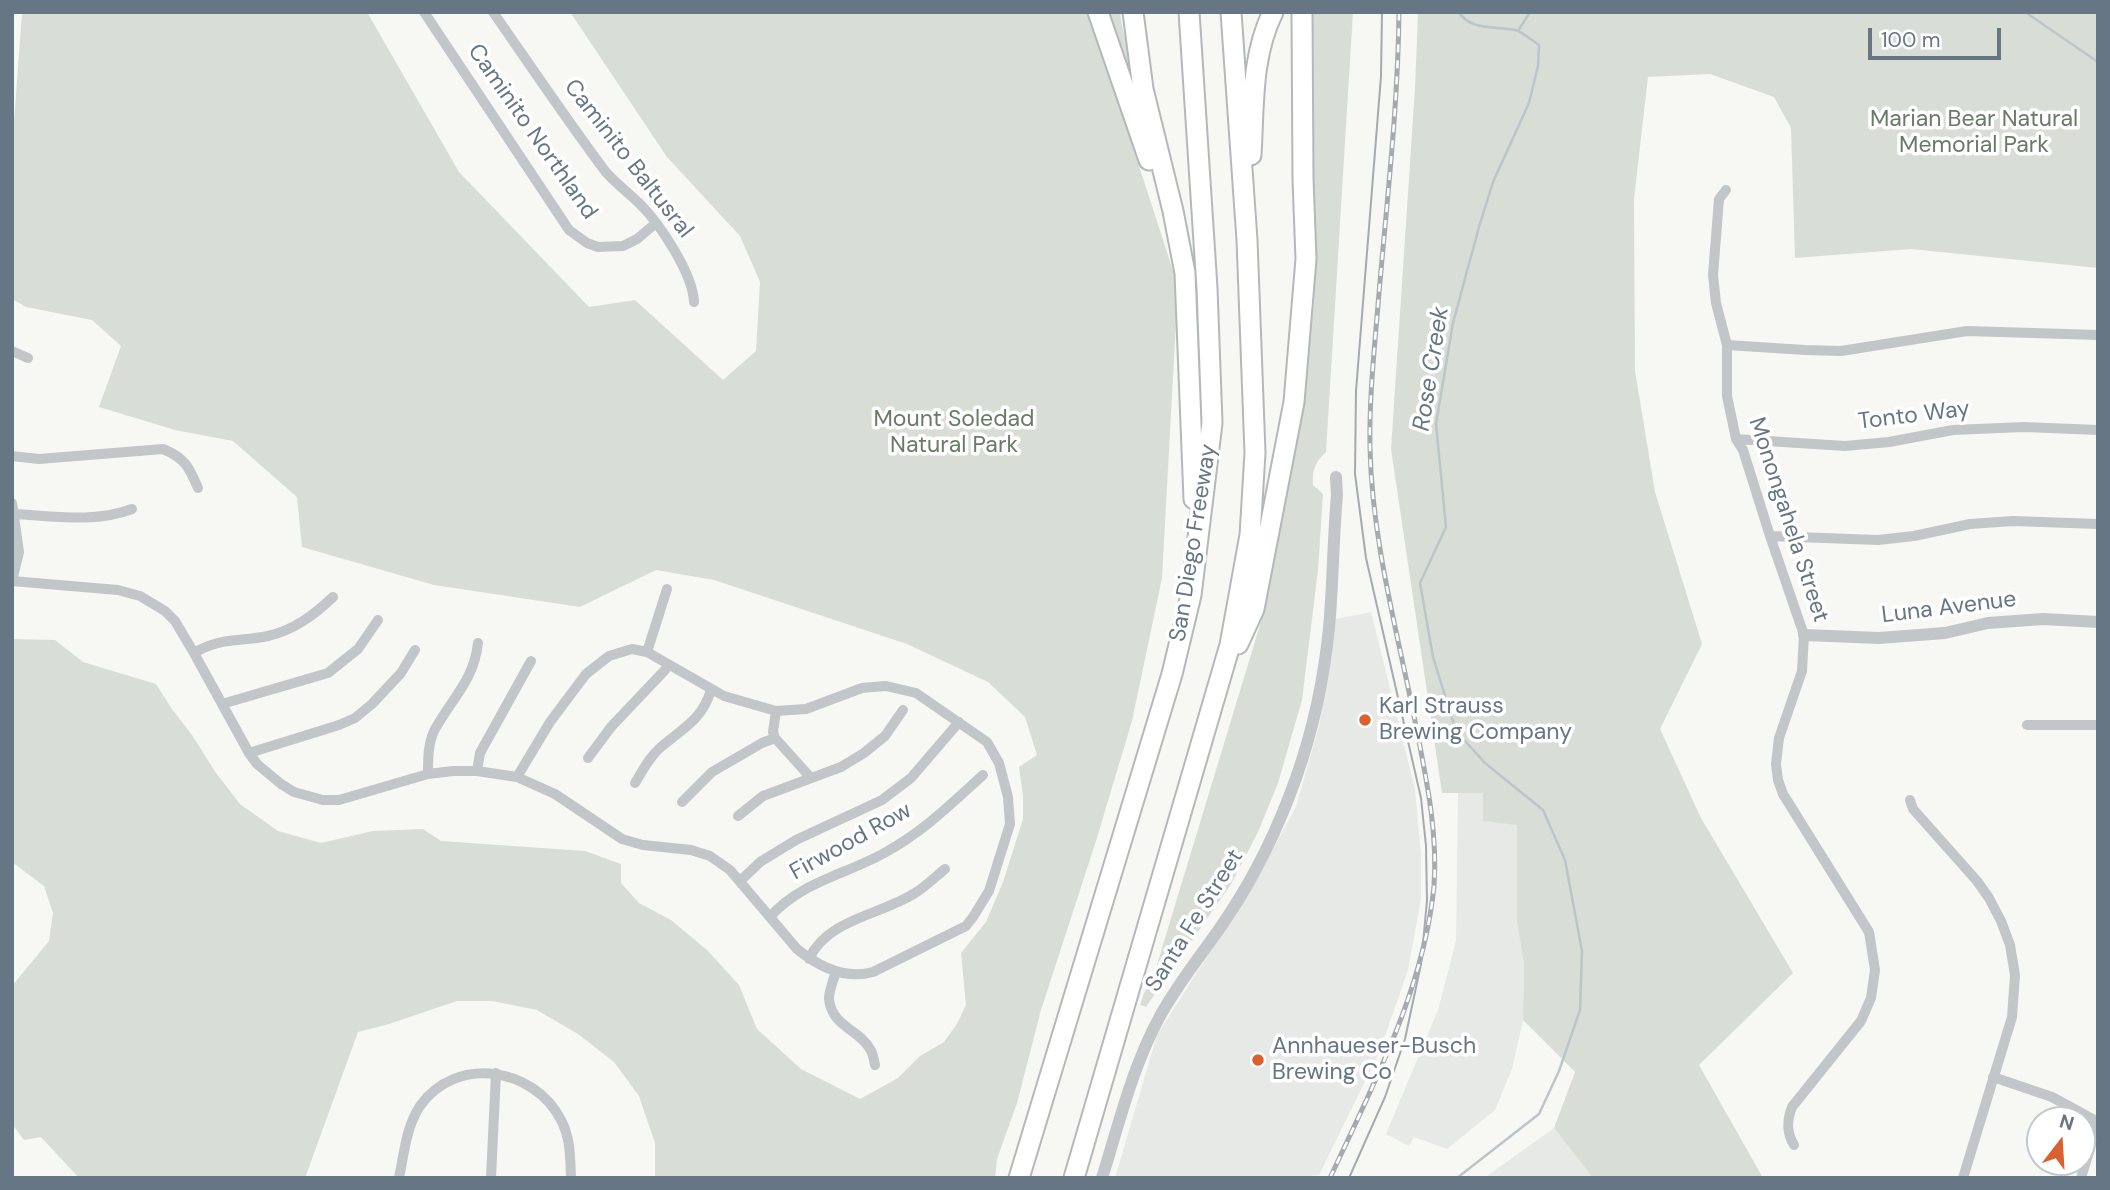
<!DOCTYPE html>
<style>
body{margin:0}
#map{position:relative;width:2110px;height:1190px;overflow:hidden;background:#f7f7f4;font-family:"DM Sans",sans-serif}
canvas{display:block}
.frame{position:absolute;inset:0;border:14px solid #677684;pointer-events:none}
.north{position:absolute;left:2026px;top:1106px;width:70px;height:70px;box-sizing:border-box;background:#fff;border:2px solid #c2c8ce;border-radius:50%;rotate:17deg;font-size:19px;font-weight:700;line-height:28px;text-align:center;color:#677684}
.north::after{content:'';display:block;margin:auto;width:24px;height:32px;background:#da6030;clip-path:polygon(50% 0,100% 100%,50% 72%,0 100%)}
.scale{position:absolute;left:1868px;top:28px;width:133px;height:32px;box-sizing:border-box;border:4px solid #677684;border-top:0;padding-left:9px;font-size:21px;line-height:24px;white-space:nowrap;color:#677684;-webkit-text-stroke:5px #fff;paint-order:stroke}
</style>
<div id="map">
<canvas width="2110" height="1190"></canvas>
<div class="frame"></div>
<div class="north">N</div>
<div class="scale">100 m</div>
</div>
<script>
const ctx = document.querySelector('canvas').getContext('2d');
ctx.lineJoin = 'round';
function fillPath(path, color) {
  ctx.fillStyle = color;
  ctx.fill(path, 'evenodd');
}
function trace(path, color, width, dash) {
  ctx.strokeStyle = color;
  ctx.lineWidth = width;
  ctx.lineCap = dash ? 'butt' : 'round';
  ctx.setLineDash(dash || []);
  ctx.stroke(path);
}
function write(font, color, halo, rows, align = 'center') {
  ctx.font = font + ' "DM Sans",sans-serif';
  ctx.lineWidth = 7;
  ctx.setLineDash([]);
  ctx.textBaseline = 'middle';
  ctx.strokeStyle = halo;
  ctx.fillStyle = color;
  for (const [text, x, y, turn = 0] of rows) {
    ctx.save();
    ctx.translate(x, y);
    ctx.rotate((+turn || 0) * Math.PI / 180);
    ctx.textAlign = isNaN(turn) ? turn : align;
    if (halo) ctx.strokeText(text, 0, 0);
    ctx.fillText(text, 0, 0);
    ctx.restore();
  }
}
fillPath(new Path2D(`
 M 1371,612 L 1415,789 L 1421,855 L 1421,899 L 1408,970 L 1379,1053 L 1319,1175 L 1293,1178 L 1115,1178 L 1157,1035 L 1256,880 L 1296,807 L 1319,726 L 1336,619 Z
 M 1458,793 L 1483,793 L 1517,825 L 1517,923 L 1524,965 L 1523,1020 L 1512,1069 L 1495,1110 L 1447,1149 L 1414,1137 L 1409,1146 L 1386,1134 L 1438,1010 L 1456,941 Z
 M 1554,1128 L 1593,1178 L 1484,1178 Z`), '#e7e9e7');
fillPath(new Path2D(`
 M 22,12 L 367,12 L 459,172 L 589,307 L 635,300 L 723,380 L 756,351 L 760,282 L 740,236 L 667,157 L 570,12 L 1089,12 L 1178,286 L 1162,578 L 1132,721 L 1096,841 L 1041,1010 L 1017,1103 L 997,1159 L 995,1178 L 655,1178 L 655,1143 L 639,1096 L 614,1062 L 578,1034 L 537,1010 L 492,1001 L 457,1001 L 389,1024 L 358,1032 L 305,1178 L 79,1178 L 41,1137 L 24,1140 L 12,1124 L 12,986 L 49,941 L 53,913 L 44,886 L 12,862 L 12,639 L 55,640 L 83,662 L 156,684 L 172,709 L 192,735 L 216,773 L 240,804 L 278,831 L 321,843 L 373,831 L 423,829 L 441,841 L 585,851 L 621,864 L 621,883 L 639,903 L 671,920 L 707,950 L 739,985 L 757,1029 L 801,1069 L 860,1099 L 898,1078 L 920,1056 L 944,1042 L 957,1024 L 966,1005 L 961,953 L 986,922 L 1003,882 L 1023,819 L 1023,796 L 1019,767 L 1037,755 L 1025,717 L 988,682 L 907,644 L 714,580 L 656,570 L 580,607 L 434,585 L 302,547 L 297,497 L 233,441 L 175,430 L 99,407 L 121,346 L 92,320 L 26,307 L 12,299 L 12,150 Z
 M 1109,12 L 1120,12 L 1121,21 L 1141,110 Z
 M 1311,12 L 1353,12 L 1326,452 C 1315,462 1312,470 1313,485 L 1323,494 L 1318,570 L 1302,700 L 1278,783 L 1258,832 L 1231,884 L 1146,1007 L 1140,1005 L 1144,993 L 1152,981 L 1266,605 L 1304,402 Z
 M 1418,12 L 2098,12 L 2098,268 L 1911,249 L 1795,258 L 1791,128 L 1774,97 L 1710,74 L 1648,77 L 1634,199 L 1635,371 L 1655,492 L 1702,644 L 1660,729 L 1701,818 L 1793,973 L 1699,1065 L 1763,1178 L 1593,1178 L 1554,1128 L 1575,1072 L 1523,1020 L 1524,965 L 1517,923 L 1517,825 L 1483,821 L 1483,793 L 1442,793 L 1391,449 L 1415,88 Z`), '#d8ded5');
trace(new Path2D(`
 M 2025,12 L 2098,62
 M 1518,31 L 1530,12
 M 1457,1178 L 1539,1114 L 1559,1071 L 1580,1010 L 1582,951 L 1565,860 L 1543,810 L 1485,763 L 1456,731 L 1433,657 L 1420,583 L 1446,527 L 1436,424 L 1453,323 L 1479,227 L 1493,182 L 1529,103 L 1538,66 L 1539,45 C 1531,40 1523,32 1515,30 C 1496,26 1470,31 1459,12`), '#bcc6ca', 2.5);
const motorway = new Path2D(`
 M 1098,12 L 1149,160
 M 1133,12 L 1143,89 L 1173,211 L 1185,273 L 1194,499
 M 1251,155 C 1254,106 1251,57 1273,12
 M 1238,644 L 1254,609 L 1294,402 L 1306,259 L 1303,179 L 1302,12
 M 1019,1178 L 1172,674 L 1191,595 L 1212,423 L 1207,288 L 1189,12
 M 1074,1178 L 1230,645 L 1250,535 L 1255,453 L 1247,240 L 1231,12`);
trace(motorway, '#b5b8bb', 23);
trace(new Path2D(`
 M 424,12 L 569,230 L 587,243 L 598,247 L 623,246 L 637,239 L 656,223
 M 493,12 C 530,65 566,119 605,171 C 615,183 629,193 640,204 C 660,224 693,274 694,302
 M 1726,190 L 1719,199 L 1713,275 L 1716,303 L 1727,345 L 1727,396 L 1736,439 L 1743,450 L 1770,536 L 1804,635 L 1802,671 L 1779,738 L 1776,764 L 1778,780 L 1783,794 L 1869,932 L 1875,970 L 1871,998 L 1861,1021 L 1792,1107 C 1787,1120 1786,1132 1794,1145
 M 1727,345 L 1805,350 L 1841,351 L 1967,331 L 2098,335
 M 12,351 L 28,358
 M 1736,439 L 1845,446 L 1889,442 L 1953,430 L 2024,427 L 2098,430
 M 12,456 L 39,459 L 163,449 C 185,458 189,467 198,488
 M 12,503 L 19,552 L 12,581
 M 15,514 C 53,516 96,523 132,509
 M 1770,536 L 1878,540 L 1914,536 L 1970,524 L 2013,521 L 2098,524
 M 12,581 L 118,590 L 140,596 L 165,611 L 175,621 L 194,653 L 249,753 L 257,764 L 281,784 L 294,792 L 323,800 L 339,800 L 428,774 L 453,771 L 477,771 L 517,777 L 555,794 L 622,839 L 643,845 L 691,850 L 710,856 L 730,870 L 797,949 C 818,966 845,980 873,972 L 966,926 L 973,917 L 989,891 L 1010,824 L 1008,797 L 999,763 L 987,742 L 916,693 L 886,686 L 873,687 L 862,688 L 806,709 L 776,711 L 724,696 L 647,652 L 632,649 L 609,656 L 586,674 L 550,722 L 517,777
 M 647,652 L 667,589
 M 194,653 C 220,637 240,642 268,636 C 294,630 314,615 333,597
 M 222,704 L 328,673 L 358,649 L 378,620
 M 776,711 L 773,732 L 775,738 L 811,778
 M 2027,725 L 2098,725
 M 249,753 L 339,725 L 355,718 L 372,704 L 401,673 L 415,650
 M 588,758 L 611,727 L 665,670 L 668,664
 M 477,771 L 480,753 L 531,661
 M 428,774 C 428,760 428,744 434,731 C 451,699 474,681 478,643
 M 635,783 C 643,770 650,756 661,747 C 683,728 702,720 711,690
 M 1910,800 L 1913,809 L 1977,881 L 1989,898 L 2001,921 L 2010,945 L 2015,975 L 2012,1017 L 1963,1178
 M 682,802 L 712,772 L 762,743 L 775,738
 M 738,816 L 763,796 L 841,767 L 864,753 L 885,736 L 903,710
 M 740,881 L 760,862 L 796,840 L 882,800 L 911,778 L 959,722
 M 770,917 C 800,882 848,874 886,852 C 924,831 951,804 983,775
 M 809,959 C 827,919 881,915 915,893 C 925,887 935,877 945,869
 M 836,972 C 833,980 829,991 829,999 C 832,1027 859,1029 870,1049 C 873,1053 874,1060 875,1065
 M 1993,1077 L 2052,1097 L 2098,1122 L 2081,1178
 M 399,1178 C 404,1154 406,1127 420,1106 C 456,1055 534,1067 561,1120 C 571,1139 570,1158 571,1178
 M 491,1178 L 496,1073`), '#c2c6c9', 10);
trace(new Path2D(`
 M 1804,635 L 1879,638 L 1945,633 L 1988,623 L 2043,619 L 2098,622
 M 1102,1178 C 1119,1124 1132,1068 1159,1018 C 1179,981 1205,951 1228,916 C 1256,874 1279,826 1296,778 C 1313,730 1324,678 1329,628 C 1333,584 1333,539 1337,495 L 1336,477`), '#c2c6c9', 12);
trace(motorway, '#fff', 19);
trace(new Path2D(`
 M 1349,1178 L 1385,1097 L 1405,1039 L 1421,964 L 1427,901 L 1426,846 L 1421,798 L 1366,558 L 1355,474 L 1356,391 L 1381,76 L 1382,12`), '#a5aab0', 2);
const rail = new Path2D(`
 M 1330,1178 C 1373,1085 1424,989 1434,886 C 1438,832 1426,778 1416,726 C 1398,634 1372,542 1370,448 C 1369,400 1374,353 1378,305 C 1386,208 1398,110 1399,12`);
trace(rail, '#a5aab0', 5);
trace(rail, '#fff', 2.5, [8]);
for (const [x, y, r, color] of [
 [1365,720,7,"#da6030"],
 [1258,1060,7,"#da6030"]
]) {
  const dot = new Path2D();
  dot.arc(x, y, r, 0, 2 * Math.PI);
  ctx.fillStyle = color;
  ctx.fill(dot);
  trace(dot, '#fff', 2.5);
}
write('23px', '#697b66', '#fff', [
 ["Marian Bear Natural",1974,120],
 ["Memorial Park",1974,146],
 ["Mount Soledad",954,420],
 ["Natural Park",954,446]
]);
write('23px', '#677684', '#fff', [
 ["Caminito Northland",532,132,55],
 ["Caminito Baltusral",628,159,52],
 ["Tonto Way",1914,416,-7],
 ["Monongahela Street",1788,520,72],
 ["San Diego Freeway",1194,543,-81],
 ["Luna Avenue",1949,608,-7],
 ["Firwood Row",851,842,-29],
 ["Santa Fe Street",1195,921,-58]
]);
write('23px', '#677684', '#fff', [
 ["Karl Strauss",1379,707],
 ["Brewing Company",1379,733],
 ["Annhaueser-Busch",1272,1047],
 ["Brewing Co",1272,1073]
], 'left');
write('italic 24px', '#63777f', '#fff', [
 ["Rose Creek",1432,369,-81]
]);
</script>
